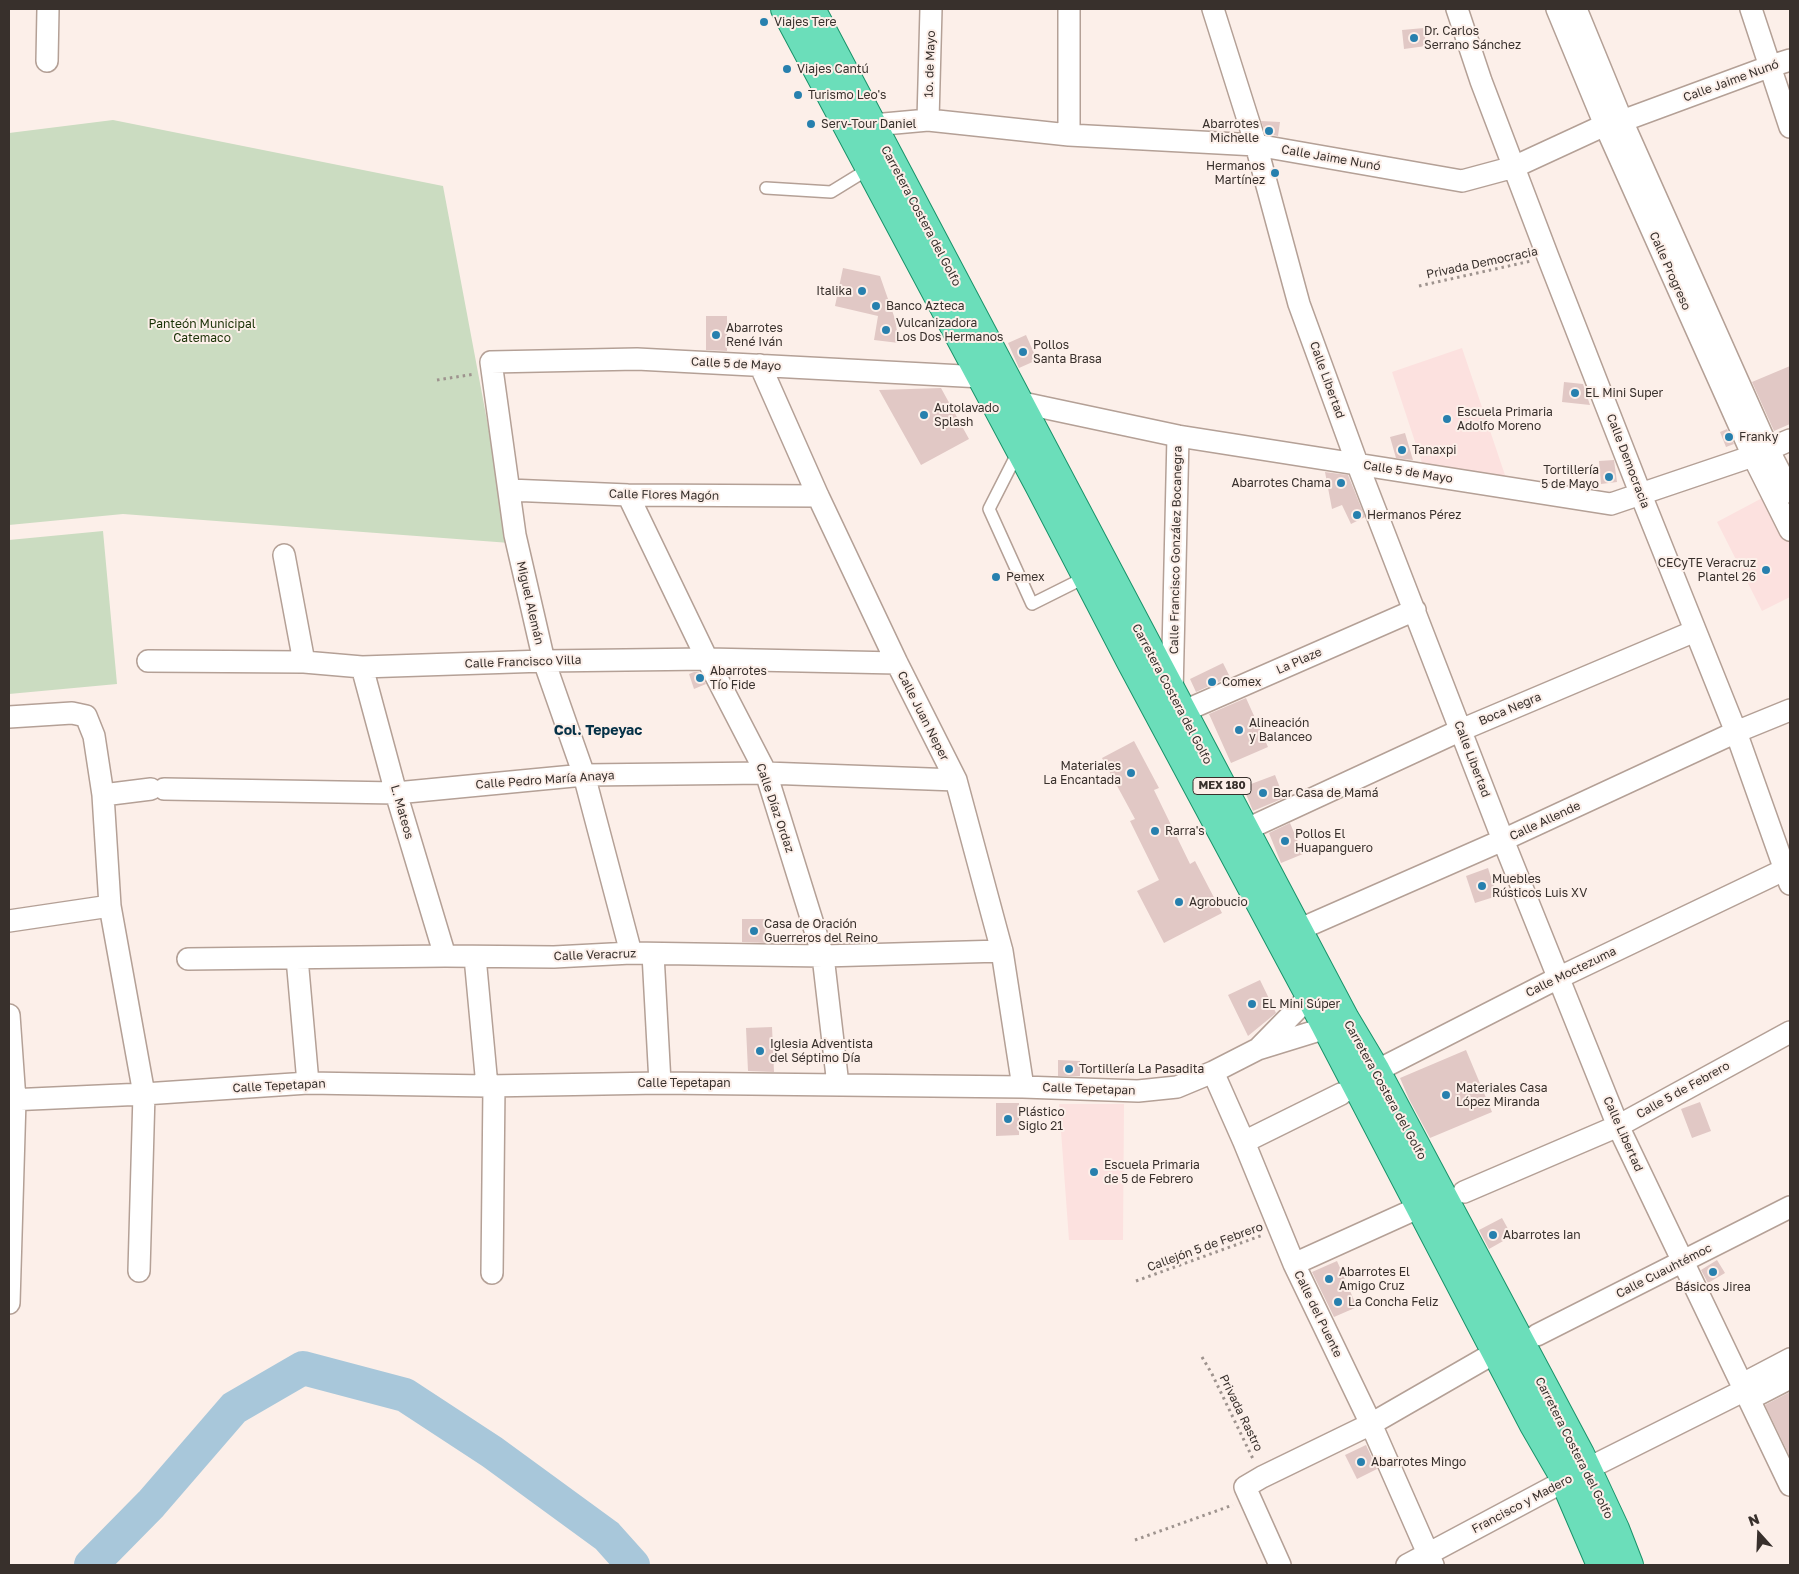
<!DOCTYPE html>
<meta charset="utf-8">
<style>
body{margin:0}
#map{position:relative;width:1799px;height:1574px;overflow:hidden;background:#fcefe9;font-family:"Golos Text",sans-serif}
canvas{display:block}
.frame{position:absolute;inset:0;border:10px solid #38302c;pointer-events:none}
.north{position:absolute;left:1734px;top:1509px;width:50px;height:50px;-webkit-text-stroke:4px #fcefe9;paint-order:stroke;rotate:340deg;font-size:14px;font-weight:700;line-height:20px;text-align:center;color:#38302c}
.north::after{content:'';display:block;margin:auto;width:18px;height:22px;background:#38302c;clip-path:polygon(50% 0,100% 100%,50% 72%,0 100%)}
</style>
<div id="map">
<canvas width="1799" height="1574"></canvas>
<div class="frame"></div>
<div class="north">N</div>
</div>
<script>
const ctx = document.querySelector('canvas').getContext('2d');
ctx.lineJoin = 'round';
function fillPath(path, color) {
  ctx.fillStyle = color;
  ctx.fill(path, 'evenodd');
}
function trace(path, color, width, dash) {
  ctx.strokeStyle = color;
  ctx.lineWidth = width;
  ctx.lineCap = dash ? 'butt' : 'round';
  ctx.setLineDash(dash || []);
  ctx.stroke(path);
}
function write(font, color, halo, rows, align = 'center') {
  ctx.font = font + ' "Golos Text",sans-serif';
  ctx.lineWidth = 4;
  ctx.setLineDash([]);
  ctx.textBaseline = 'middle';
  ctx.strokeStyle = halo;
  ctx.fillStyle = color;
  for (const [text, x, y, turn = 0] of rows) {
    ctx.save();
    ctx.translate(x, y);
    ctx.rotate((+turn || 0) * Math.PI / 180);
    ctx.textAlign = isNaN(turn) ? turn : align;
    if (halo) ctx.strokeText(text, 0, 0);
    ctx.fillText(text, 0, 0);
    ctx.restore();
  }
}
fillPath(new Path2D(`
 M 1462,348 L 1506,478 L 1423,466 L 1392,372 Z
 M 1766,496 L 1790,544 L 1790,597 L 1762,611 L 1717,522 Z
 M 1059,1104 L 1124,1104 L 1123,1240 L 1069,1240 Z`), '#fce1df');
fillPath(new Path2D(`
 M 113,120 L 443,186 L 510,543 L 123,514 L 9,525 L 9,133 Z
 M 103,531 L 117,684 L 9,694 L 9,540 Z`), '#cbdcc1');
trace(new Path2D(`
 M 91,1565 L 151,1504 L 234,1408 L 303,1368 L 405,1395 L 492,1452 L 607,1536 L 633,1565`), '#a8c7da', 34);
fillPath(new Path2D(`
 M 1424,28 L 1426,46 L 1404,49 L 1402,30 Z
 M 1261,121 L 1280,122 L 1278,136 L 1266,134 Z
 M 843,268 L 880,276 L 895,319 L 899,343 L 874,340 L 878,316 L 835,306 Z
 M 706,316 L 727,316 L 727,351 L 706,350 Z
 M 1026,335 L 1037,360 L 1019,368 L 1008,343 Z
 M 1790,366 L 1790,424 L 1774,431 L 1752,382 Z
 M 1564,382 L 1583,384 L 1590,405 L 1562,402 Z
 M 941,388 L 969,439 L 921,465 L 879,390 Z
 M 1727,429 L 1734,444 L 1726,447 L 1720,432 Z
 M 1405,433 L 1413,460 L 1396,458 L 1390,437 Z
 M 1614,460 L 1617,482 L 1601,484 L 1599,461 Z
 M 1325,472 L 1348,475 L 1365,517 L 1351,524 L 1342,505 L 1332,509 Z
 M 1223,663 L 1230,677 L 1196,692 L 1190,679 Z
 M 694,672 L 699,672 L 706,684 L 694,689 L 689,674 Z
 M 1246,698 L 1268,747 L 1231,763 L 1209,714 Z
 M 1134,741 L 1159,788 L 1154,790 L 1190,864 L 1195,861 L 1222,913 L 1164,943 L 1137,891 L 1159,880 L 1130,821 L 1135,819 L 1102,758 Z
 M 1275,775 L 1284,798 L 1253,811 L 1243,787 Z
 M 1290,823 L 1303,854 L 1281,863 L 1269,833 Z
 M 1488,868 L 1497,896 L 1475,903 L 1466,876 Z
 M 742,919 L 765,919 L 766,943 L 742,942 Z
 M 1260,980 L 1276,1013 L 1248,1036 L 1228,995 Z
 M 772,1027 L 774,1072 L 748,1071 L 746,1028 Z
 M 1466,1050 L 1492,1112 L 1430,1138 L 1409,1099 L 1400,1078 Z
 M 1058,1060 L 1080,1061 L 1080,1076 L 1058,1076 Z
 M 1700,1102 L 1711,1131 L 1692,1138 L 1681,1109 Z
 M 996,1103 L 1019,1103 L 1019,1135 L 996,1136 Z
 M 1502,1218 L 1512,1236 L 1489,1249 L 1479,1230 Z
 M 1717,1260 L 1725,1273 L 1708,1283 L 1701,1270 Z
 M 1337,1261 L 1357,1307 L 1334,1317 L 1312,1272 Z
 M 1790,1392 L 1790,1457 L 1765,1405 Z
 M 1366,1445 L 1377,1469 L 1357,1479 L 1345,1455 Z`), '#e1c8c5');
const lane = new Path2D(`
 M 766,188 L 831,192 L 870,168
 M 1018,452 L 989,509 L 1032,604 L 1088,576`);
const street = new Path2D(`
 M 1213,9 L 1256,145 L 1299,304 L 1357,463 L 1503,840 L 1618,1126 L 1790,1485
 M 1457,9 L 1481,81 L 1548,257 L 1641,495 L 1736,732 L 1790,884
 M 1557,9 L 1605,125 L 1753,456 L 1790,530
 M 1576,9 L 1622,121 L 1769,451 L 1790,492
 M 1751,9 L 1790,127
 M 47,61 L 48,9
 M 928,120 L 931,9
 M 861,132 L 873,125 L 928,120 L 1069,135 L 1256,145 L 1462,181 L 1514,167 L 1605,125 L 1622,121 L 1771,66 L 1790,60
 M 1069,135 L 1069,9
 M 760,365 L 818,496 L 897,663 L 956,780 L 1002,951 L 1023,1087
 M 1018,402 L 1178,436 L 1611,504 L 1753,456 L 1790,440
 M 509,490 L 628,495 L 818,496
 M 628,495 L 707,659 L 766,773 L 823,956 L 838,1085
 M 284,555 L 304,662
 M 148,661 L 304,662 L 362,667 L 544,661 L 707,659 L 897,663
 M 362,667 L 396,793 L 445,956
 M 1172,694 L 1178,436
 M 1182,712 L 1415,610
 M 9,717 L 72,713 L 86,716 L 94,736 L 103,795 L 110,906 L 144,1094 L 139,1271
 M 164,789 L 396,793 L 584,775 L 766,773 L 956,780
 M 103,795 L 151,789
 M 1245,830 L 1461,730 L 1695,631
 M 9,921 L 110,906
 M 1298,930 L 1503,840 L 1736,732 L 1790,710
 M 631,953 L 584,775 L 544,661 L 515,535 L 491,362 L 637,359 L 982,377
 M 653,954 L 660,1083
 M 475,957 L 487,1086
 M 297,958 L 308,1083
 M 188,959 L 445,956 L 554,957 L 631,953 L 823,956 L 1002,951
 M 9,1015 L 15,1100 L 9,1303
 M 1260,1047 L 1310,996 L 1323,989
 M 1213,1072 L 1244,1142 L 1294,1264 L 1371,1424 L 1433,1565
 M 1363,1075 L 1376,1071 L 1558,978 L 1790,867
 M 9,1100 L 144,1094 L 308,1083 L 487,1086 L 660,1083 L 1023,1087 L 1138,1091 L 1177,1087 L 1213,1072 L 1258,1049 L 1326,1028 L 1340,1021
 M 1244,1142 L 1341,1094
 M 1464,1192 L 1618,1126 L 1790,1032
 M 1294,1264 L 1420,1207
 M 492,1273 L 494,1086
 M 1537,1335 L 1790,1207
 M 1745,1390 L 1759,1394 L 1790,1378
 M 1280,1565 L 1245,1487 L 1262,1477 L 1371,1424 L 1496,1352
 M 1407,1565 L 1587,1469 L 1745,1390 L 1750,1380 L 1790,1359`);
const primary = new Path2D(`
 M 785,9 L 1040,487 L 1130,660 L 1310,996 L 1534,1425 L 1560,1470 L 1601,1565
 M 811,9 L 1345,1019 L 1376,1071 L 1580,1454 L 1615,1529 L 1629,1565`);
trace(lane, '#b4a096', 14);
trace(street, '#b4a096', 24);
trace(primary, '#19936a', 30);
trace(new Path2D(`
 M 1419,286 L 1531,261
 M 437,380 L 475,374
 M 1136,1281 L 1263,1235
 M 1202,1357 L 1212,1374 L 1254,1461
 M 1135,1540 L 1233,1505`), '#9e938e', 3, [2.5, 4]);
trace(lane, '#fff', 11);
trace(street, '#fff', 21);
trace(primary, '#6bdeba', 28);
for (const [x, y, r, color] of [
 [764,22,5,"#2780ae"],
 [1414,38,5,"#2780ae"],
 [787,69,5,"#2780ae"],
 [798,95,5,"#2780ae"],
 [811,124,5,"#2780ae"],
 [1269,131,5,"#2780ae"],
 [1275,173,5,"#2780ae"],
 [862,291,5,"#2780ae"],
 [876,306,5,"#2780ae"],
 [886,330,5,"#2780ae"],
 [716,335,5,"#2780ae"],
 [1023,352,5,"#2780ae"],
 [1575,393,5,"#2780ae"],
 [924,415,5,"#2780ae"],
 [1447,419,5,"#2780ae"],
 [1729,437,5,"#2780ae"],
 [1402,450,5,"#2780ae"],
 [1609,477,5,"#2780ae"],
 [1341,483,5,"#2780ae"],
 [1357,515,5,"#2780ae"],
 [1766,570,5,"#2780ae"],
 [996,577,5,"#2780ae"],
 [700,678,5,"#2780ae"],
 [1212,682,5,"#2780ae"],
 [1239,730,5,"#2780ae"],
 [1131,773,5,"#2780ae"],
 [1263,793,5,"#2780ae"],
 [1155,831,5,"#2780ae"],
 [1285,841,5,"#2780ae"],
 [1482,886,5,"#2780ae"],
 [1179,902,5,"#2780ae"],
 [754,931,5,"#2780ae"],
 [1252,1004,5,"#2780ae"],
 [760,1051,5,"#2780ae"],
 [1069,1069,5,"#2780ae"],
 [1446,1095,5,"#2780ae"],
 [1008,1119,5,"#2780ae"],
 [1094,1172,5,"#2780ae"],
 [1493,1235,5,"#2780ae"],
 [1713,1272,5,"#2780ae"],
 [1329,1279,5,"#2780ae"],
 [1338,1302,5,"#2780ae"],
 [1361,1462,5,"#2780ae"]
]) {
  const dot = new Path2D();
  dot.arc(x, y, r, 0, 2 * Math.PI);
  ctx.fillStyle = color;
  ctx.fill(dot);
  trace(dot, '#fcefe9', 2);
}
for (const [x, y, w] of [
 [1222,786,58]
]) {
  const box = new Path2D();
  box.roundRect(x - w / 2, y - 8.5, w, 17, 4);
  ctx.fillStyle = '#fcefe9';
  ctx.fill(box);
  trace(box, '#38302c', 1);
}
write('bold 11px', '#38302c', null, [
 ["MEX 180",1222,786]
]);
write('12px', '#38302c', '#fcefe9', [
 ["Viajes Tere",774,22],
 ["Dr. Carlos",1424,31],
 ["Serrano Sánchez",1424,45],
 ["Viajes Cantú",797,69],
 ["Turismo Leo's",808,95],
 ["Serv-Tour Daniel",821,124],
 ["Abarrotes",1259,124,"right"],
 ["Michelle",1259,138,"right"],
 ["Hermanos",1265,166,"right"],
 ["Martínez",1265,180,"right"],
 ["Italika",852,291,"right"],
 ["Banco Azteca",886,306],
 ["Vulcanizadora",896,323],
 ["Los Dos Hermanos",896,337],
 ["Abarrotes",726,328],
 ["René Iván",726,342],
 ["Pollos",1033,345],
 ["Santa Brasa",1033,359],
 ["EL Mini Super",1585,393],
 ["Autolavado",934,408],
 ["Splash",934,422],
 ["Escuela Primaria",1457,412],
 ["Adolfo Moreno",1457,426],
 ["Franky",1739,437],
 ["Tanaxpi",1412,450],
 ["Tortillería",1599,470,"right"],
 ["5 de Mayo",1599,484,"right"],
 ["Abarrotes Chama",1331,483,"right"],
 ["Hermanos Pérez",1367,515],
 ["CECyTE Veracruz",1756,563,"right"],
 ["Plantel 26",1756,577,"right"],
 ["Pemex",1006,577],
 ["Abarrotes",710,671],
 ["Tío Fide",710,685],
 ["Comex",1222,682],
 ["Alineación",1249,723],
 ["y Balanceo",1249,737],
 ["Materiales",1121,766,"right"],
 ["La Encantada",1121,780,"right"],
 ["Bar Casa de Mamá",1273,793],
 ["Rarra's",1165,831],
 ["Pollos El",1295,834],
 ["Huapanguero",1295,848],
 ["Muebles",1492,879],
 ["Rústicos Luis XV",1492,893],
 ["Agrobucio",1189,902],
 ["Casa de Oración",764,924],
 ["Guerreros del Reino",764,938],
 ["EL Mini Súper",1262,1004],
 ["Iglesia Adventista",770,1044],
 ["del Séptimo Día",770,1058],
 ["Tortillería La Pasadita",1079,1069],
 ["Materiales Casa",1456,1088],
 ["López Miranda",1456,1102],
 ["Plástico",1018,1112],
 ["Siglo 21",1018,1126],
 ["Escuela Primaria",1104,1165],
 ["de 5 de Febrero",1104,1179],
 ["Abarrotes Ian",1503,1235],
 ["Abarrotes El",1339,1272],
 ["Amigo Cruz",1339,1286],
 ["Básicos Jirea",1713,1287,"center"],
 ["La Concha Feliz",1348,1302],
 ["Abarrotes Mingo",1371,1462]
], 'left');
write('12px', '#38302c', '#fcefe9', [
 ["1o. de Mayo",930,64,-88],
 ["Calle Jaime Nunó",1731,81,-20],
 ["Calle Jaime Nunó",1331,158,10],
 ["Carretera Costera del Golfo",921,216,62],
 ["Privada Democracia",1482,263,-12],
 ["Calle Progreso",1670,271,66],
 ["Calle 5 de Mayo",736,364,3],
 ["Calle Libertad",1327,380,70],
 ["Calle Democracia",1628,461,69],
 ["Calle 5 de Mayo",1408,472,9],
 ["Calle Flores Magón",664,495,1],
 ["Calle Francisco González Bocanegra",1176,550,-89],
 ["Miguel Alemán",530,603,77],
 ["La Plaze",1299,661,-24],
 ["Calle Francisco Villa",523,662,-2],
 ["Carretera Costera del Golfo",1172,694,62],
 ["Boca Negra",1510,709,-23],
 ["Calle Juan Neper",923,716,63],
 ["Calle Libertad",1472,759,69],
 ["Calle Pedro María Anaya",545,780,-4],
 ["Calle Díaz Ordaz",775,808,71],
 ["L. Mateos",402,812,74],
 ["Calle Allende",1545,821,-25],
 ["Calle Veracruz",595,955,-2],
 ["Calle Moctezuma",1571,972,-26],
 ["Calle Tepetapan",684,1083],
 ["Calle Tepetapan",279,1086,-3],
 ["Calle Tepetapan",1089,1089,2],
 ["Carretera Costera del Golfo",1385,1090,61],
 ["Calle 5 de Febrero",1683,1090,-29],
 ["Calle Libertad",1623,1134,66],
 ["Callejón 5 de Febrero",1205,1247,-20],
 ["Calle Cuauhtémoc",1664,1271,-27],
 ["Calle del Puente",1318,1314,64],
 ["Privada Rastro",1241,1413,64],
 ["Carretera Costera del Golfo",1574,1448,63],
 ["Francisco y Madero",1522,1504,-28]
]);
write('12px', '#193005', '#fcefe9', [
 ["Panteón Municipal",202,324],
 ["Catemaco",202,338]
]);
write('bold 14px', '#063248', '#fcefe9', [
 ["Col. Tepeyac",598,731]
]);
</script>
